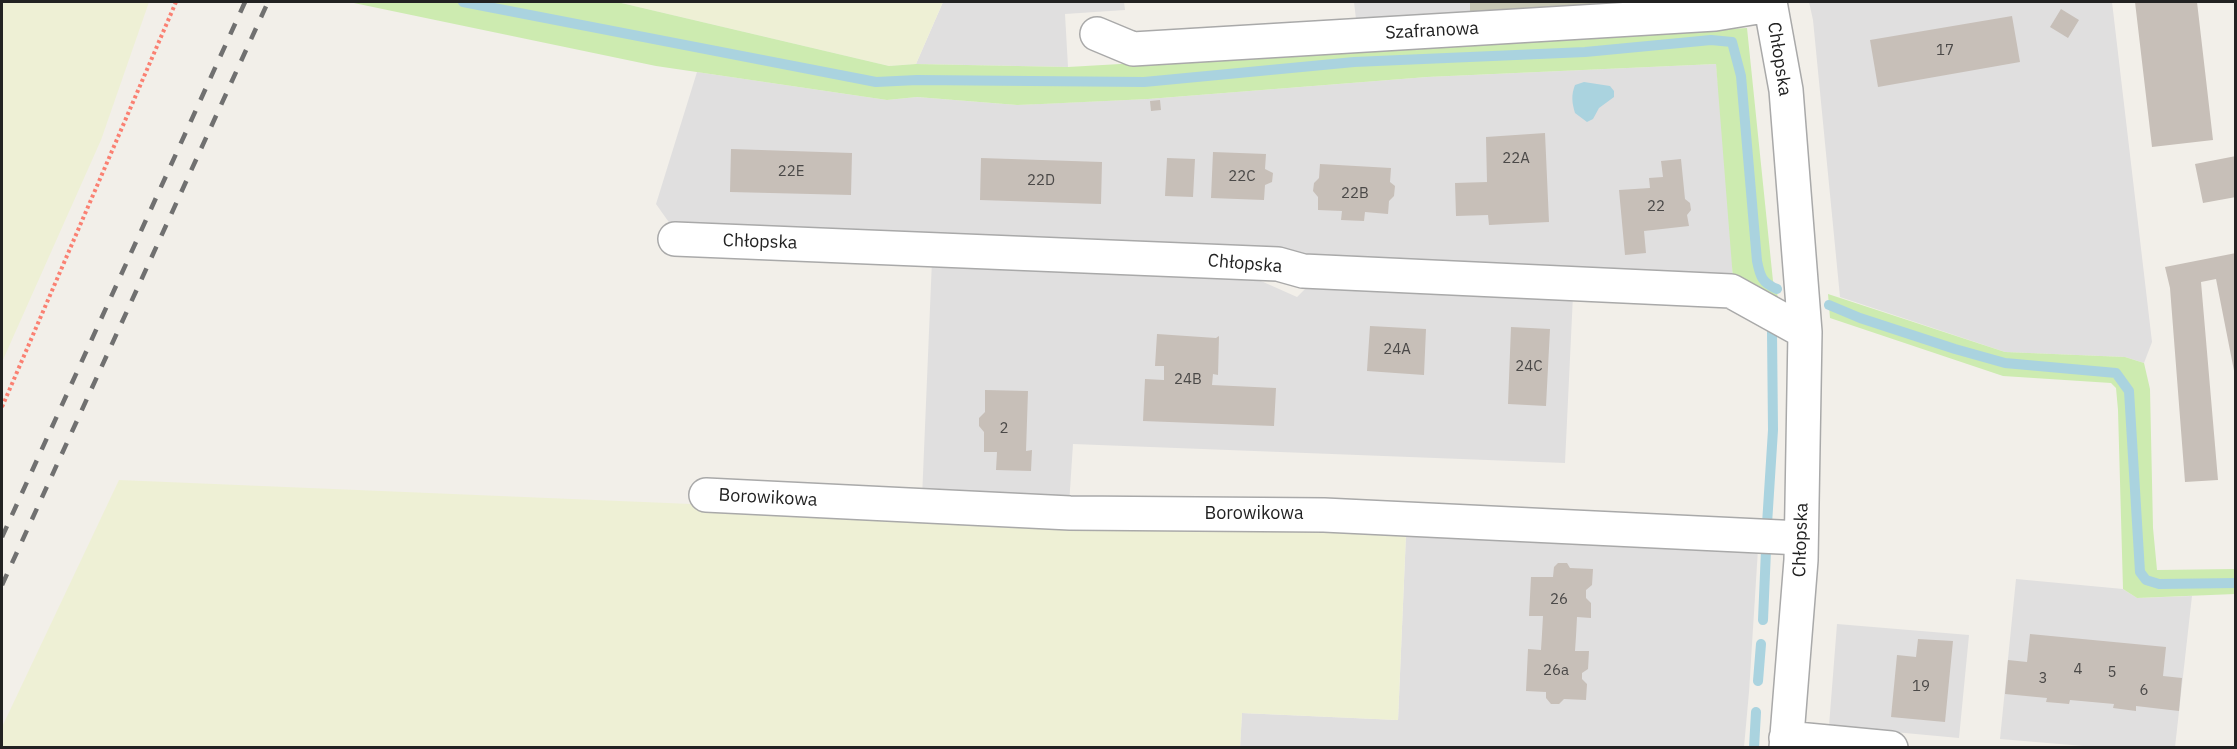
<!DOCTYPE html>
<meta charset="utf-8">
<style>
body{margin:0}
#map{position:relative;width:2237px;height:749px;overflow:hidden;background:#f2efe9;font-family:"IBM Plex Sans",sans-serif}
canvas{display:block}
.frame{position:absolute;inset:0;border:3px solid #222;pointer-events:none}
</style>
<div id="map">
<canvas width="2237" height="749"></canvas>
<div class="frame"></div>
</div>
<script>
const ctx = document.querySelector('canvas').getContext('2d');
ctx.lineJoin = 'round';
function fillPath(path, color) {
  ctx.fillStyle = color;
  ctx.fill(path, 'evenodd');
}
function trace(path, color, width, dash) {
  ctx.strokeStyle = color;
  ctx.lineWidth = width;
  ctx.lineCap = dash ? 'butt' : 'round';
  ctx.setLineDash(dash || []);
  ctx.stroke(path);
}
function write(font, color, halo, rows, align = 'center') {
  ctx.font = font + ' "IBM Plex Sans",sans-serif';
  ctx.lineWidth = 4.5;
  ctx.setLineDash([]);
  ctx.textBaseline = 'middle';
  ctx.strokeStyle = halo;
  ctx.fillStyle = color;
  for (const [text, x, y, turn = 0] of rows) {
    ctx.save();
    ctx.translate(x, y);
    ctx.rotate((+turn || 0) * Math.PI / 180);
    ctx.textAlign = isNaN(turn) ? turn : align;
    if (halo) ctx.strokeText(text, 0, 0);
    ctx.fillText(text, 0, 0);
    ctx.restore();
  }
}
fillPath(new Path2D(`
 M 943,2 L 1124,2 L 1125,10 L 1065,14 L 1068,67 L 916,64 Z
 M 1354,2 L 1470,2 L 1470,12 L 1356,19 Z
 M 1809,2 L 2112,2 L 2152,342 L 2144,363 L 2125,357 L 2005,352 L 1840,297 L 1813,20 Z
 M 1716,64 L 1727,167 L 1733,279 L 673,228 L 656,204 L 697,72 L 887,100 L 917,97 L 1017,105 L 1148,99 L 1427,77 Z
 M 932,260 L 1252,277 L 1297,297 L 1312,282 L 1573,295 L 1565,463 L 1073,444 L 1069,505 L 922,498 Z
 M 1406,534 L 1758,549 L 1749,692 L 1744,747 L 1240,748 L 1242,713 L 1398,720 Z
 M 2016,579 L 2123,589 L 2137,598 L 2192,596 L 2175,747 L 2095,747 L 2000,739 Z
 M 1837,624 L 1969,635 L 1959,738 L 1829,726 Z`), '#e0dfdf');
fillPath(new Path2D(`
 M 1470,2 L 1624,2 L 1470,12 Z`), '#c7c7b4');
fillPath(new Path2D(`
 M 2,2 L 149,2 L 101,140 L 2,362 Z
 M 617,2 L 943,2 L 916,64 L 889,66 Z
 M 119,480 L 1406,534 L 1398,720 L 1242,713 L 1240,747 L 2,748 L 2,727 Z`), '#eef0d5');
fillPath(new Path2D(`
 M 349,2 L 617,2 L 889,66 L 916,64 L 1068,67 L 1747,28 L 1773,281 L 1777,289 L 1778,304 L 1733,279 L 1716,64 L 1427,77 L 1148,99 L 1042,104 L 1017,105 L 917,97 L 887,100 L 656,66 Z
 M 1828,294 L 2005,352 L 2125,357 L 2144,363 L 2150,389 L 2153,528 L 2157,570 L 2235,569 L 2235,594 L 2137,598 L 2123,589 L 2118,410 L 2116,388 L 2111,383 L 2003,376 L 1830,318 Z`), '#cdebb0');
fillPath(new Path2D(`
 M 1584,82 L 1610,86 L 1614,91 L 1614,97 L 1599,108 L 1593,119 L 1587,122 L 1575,113 C 1572,103 1571,95 1575,85 Z`), '#aad3df');
trace(new Path2D(`
 M 463,2 L 876,82 L 917,80 L 1144,82 L 1354,62 L 1585,52 L 1711,40 L 1732,42 L 1741,76 L 1757,261 C 1760,276 1762,283 1777,289
 M 1829,305 L 1860,318 L 1955,349 L 2005,363 L 2116,373 L 2129,391 L 2140,572 L 2146,580 L 2159,584 L 2236,583
 M 1767,524 L 1773,430 L 1772,332
 M 1763,620 L 1766,550
 M 1758,681 L 1761,644
 M 1754,748 L 1756,712`), '#aad3df', 10);
fillPath(new Path2D(`
 M 2135,2 L 2197,2 L 2213,140 L 2152,147 Z
 M 2061,9 L 2079,20 L 2068,38 L 2050,27 Z
 M 2012,16 L 2020,62 L 1878,87 L 1870,40 Z
 M 1160,100 L 1161,110 L 1151,111 L 1150,101 Z
 M 1545,133 L 1549,222 L 1489,225 L 1488,215 L 1456,216 L 1455,183 L 1487,182 L 1486,137 Z
 M 731,149 L 852,153 L 851,195 L 730,192 Z
 M 1213,152 L 1266,154 L 1265,169 L 1273,173 L 1272,182 L 1265,185 L 1264,200 L 1211,198 Z
 M 2236,156 L 2236,197 L 2203,203 L 2195,164 Z
 M 981,158 L 1102,162 L 1101,204 L 980,200 Z
 M 1167,158 L 1195,159 L 1193,197 L 1165,196 Z
 M 1681,159 L 1685,199 L 1690,203 L 1691,210 L 1687,215 L 1689,226 L 1644,231 L 1646,253 L 1625,255 L 1619,190 L 1650,188 L 1649,178 L 1663,177 L 1661,161 Z
 M 1320,164 L 1391,168 L 1390,182 L 1395,186 L 1394,196 L 1389,201 L 1388,214 L 1365,212 L 1364,221 L 1341,220 L 1342,211 L 1318,210 L 1318,197 L 1313,191 L 1314,183 L 1319,178 Z
 M 2236,253 L 2236,381 L 2216,279 L 2201,282 L 2218,480 L 2185,482 L 2170,288 L 2165,267 Z
 M 1370,326 L 1426,329 L 1424,375 L 1367,371 Z
 M 1511,327 L 1550,329 L 1546,406 L 1508,404 Z
 M 1157,334 L 1216,338 L 1219,336 L 1218,375 L 1213,374 L 1212,385 L 1276,388 L 1274,426 L 1143,421 L 1145,379 L 1164,380 L 1164,366 L 1155,366 Z
 M 985,390 L 1028,391 L 1026,451 L 1032,450 L 1031,471 L 996,470 L 997,452 L 984,452 L 984,432 L 979,426 L 979,418 L 985,412 Z
 M 1558,563 L 1567,563 L 1570,568 L 1593,569 L 1592,585 L 1586,590 L 1586,598 L 1591,603 L 1591,618 L 1577,617 L 1576,636 L 1575,651 L 1589,651 L 1588,669 L 1582,673 L 1582,679 L 1587,684 L 1586,700 L 1564,699 L 1559,704 L 1551,704 L 1546,698 L 1546,692 L 1526,691 L 1528,649 L 1541,650 L 1542,634 L 1543,616 L 1529,616 L 1531,577 L 1553,577 L 1554,567 Z
 M 2030,634 L 2166,647 L 2163,676 L 2182,678 L 2179,711 L 2136,706 L 2136,711 L 2113,708 L 2114,704 L 2070,700 L 2069,704 L 2058,703 L 2046,702 L 2047,698 L 2005,694 L 2008,660 L 2027,662 Z
 M 1918,639 L 1953,641 L 1945,722 L 1891,717 L 1897,655 L 1916,657 Z`), '#c7bfb8');
const minor = new Path2D(`
 M 1770,2 L 1786,90 L 1805,332 L 1801,560 L 1786,748
 M 1097,34 L 1133,49 L 1715,14 L 1770,5
 M 675,239 L 1278,264 L 1303,271 L 1731,291 L 1805,332
 M 706,495 L 1070,513 L 1324,515 L 1801,538
 M 1786,738 L 1891,748`);
trace(minor, '#a9a9a9', 36);
trace(new Path2D(`
 M 2,407 L 176,2`), '#fa8072', 4, [3, 3]);
trace(minor, '#fff', 33);
trace(new Path2D(`
 M 2,537 L 245,2
 M 2,585 L 268,2`), '#707070', 4.5, [12, 12]);
write('15px', '#4b4948', null, [
 ["17",1945,51],
 ["22A",1516,159],
 ["22E",791,172],
 ["22C",1242,177],
 ["22D",1041,181],
 ["22B",1355,194],
 ["22",1656,207],
 ["24A",1397,350],
 ["24C",1529,367],
 ["24B",1188,380],
 ["2",1004,429],
 ["26",1559,600],
 ["4",2078,670],
 ["26a",1556,671],
 ["5",2112,673],
 ["3",2043,679],
 ["19",1921,687],
 ["6",2144,691]
]);
write('18px', '#222', '#fff', [
 ["Szafranowa",1432,31,-3],
 ["Chłopska",1779,59,81],
 ["Chłopska",760,242,2],
 ["Chłopska",1245,264,5],
 ["Borowikowa",768,498,3],
 ["Borowikowa",1254,514],
 ["Chłopska",1801,540,-88]
]);
</script>
